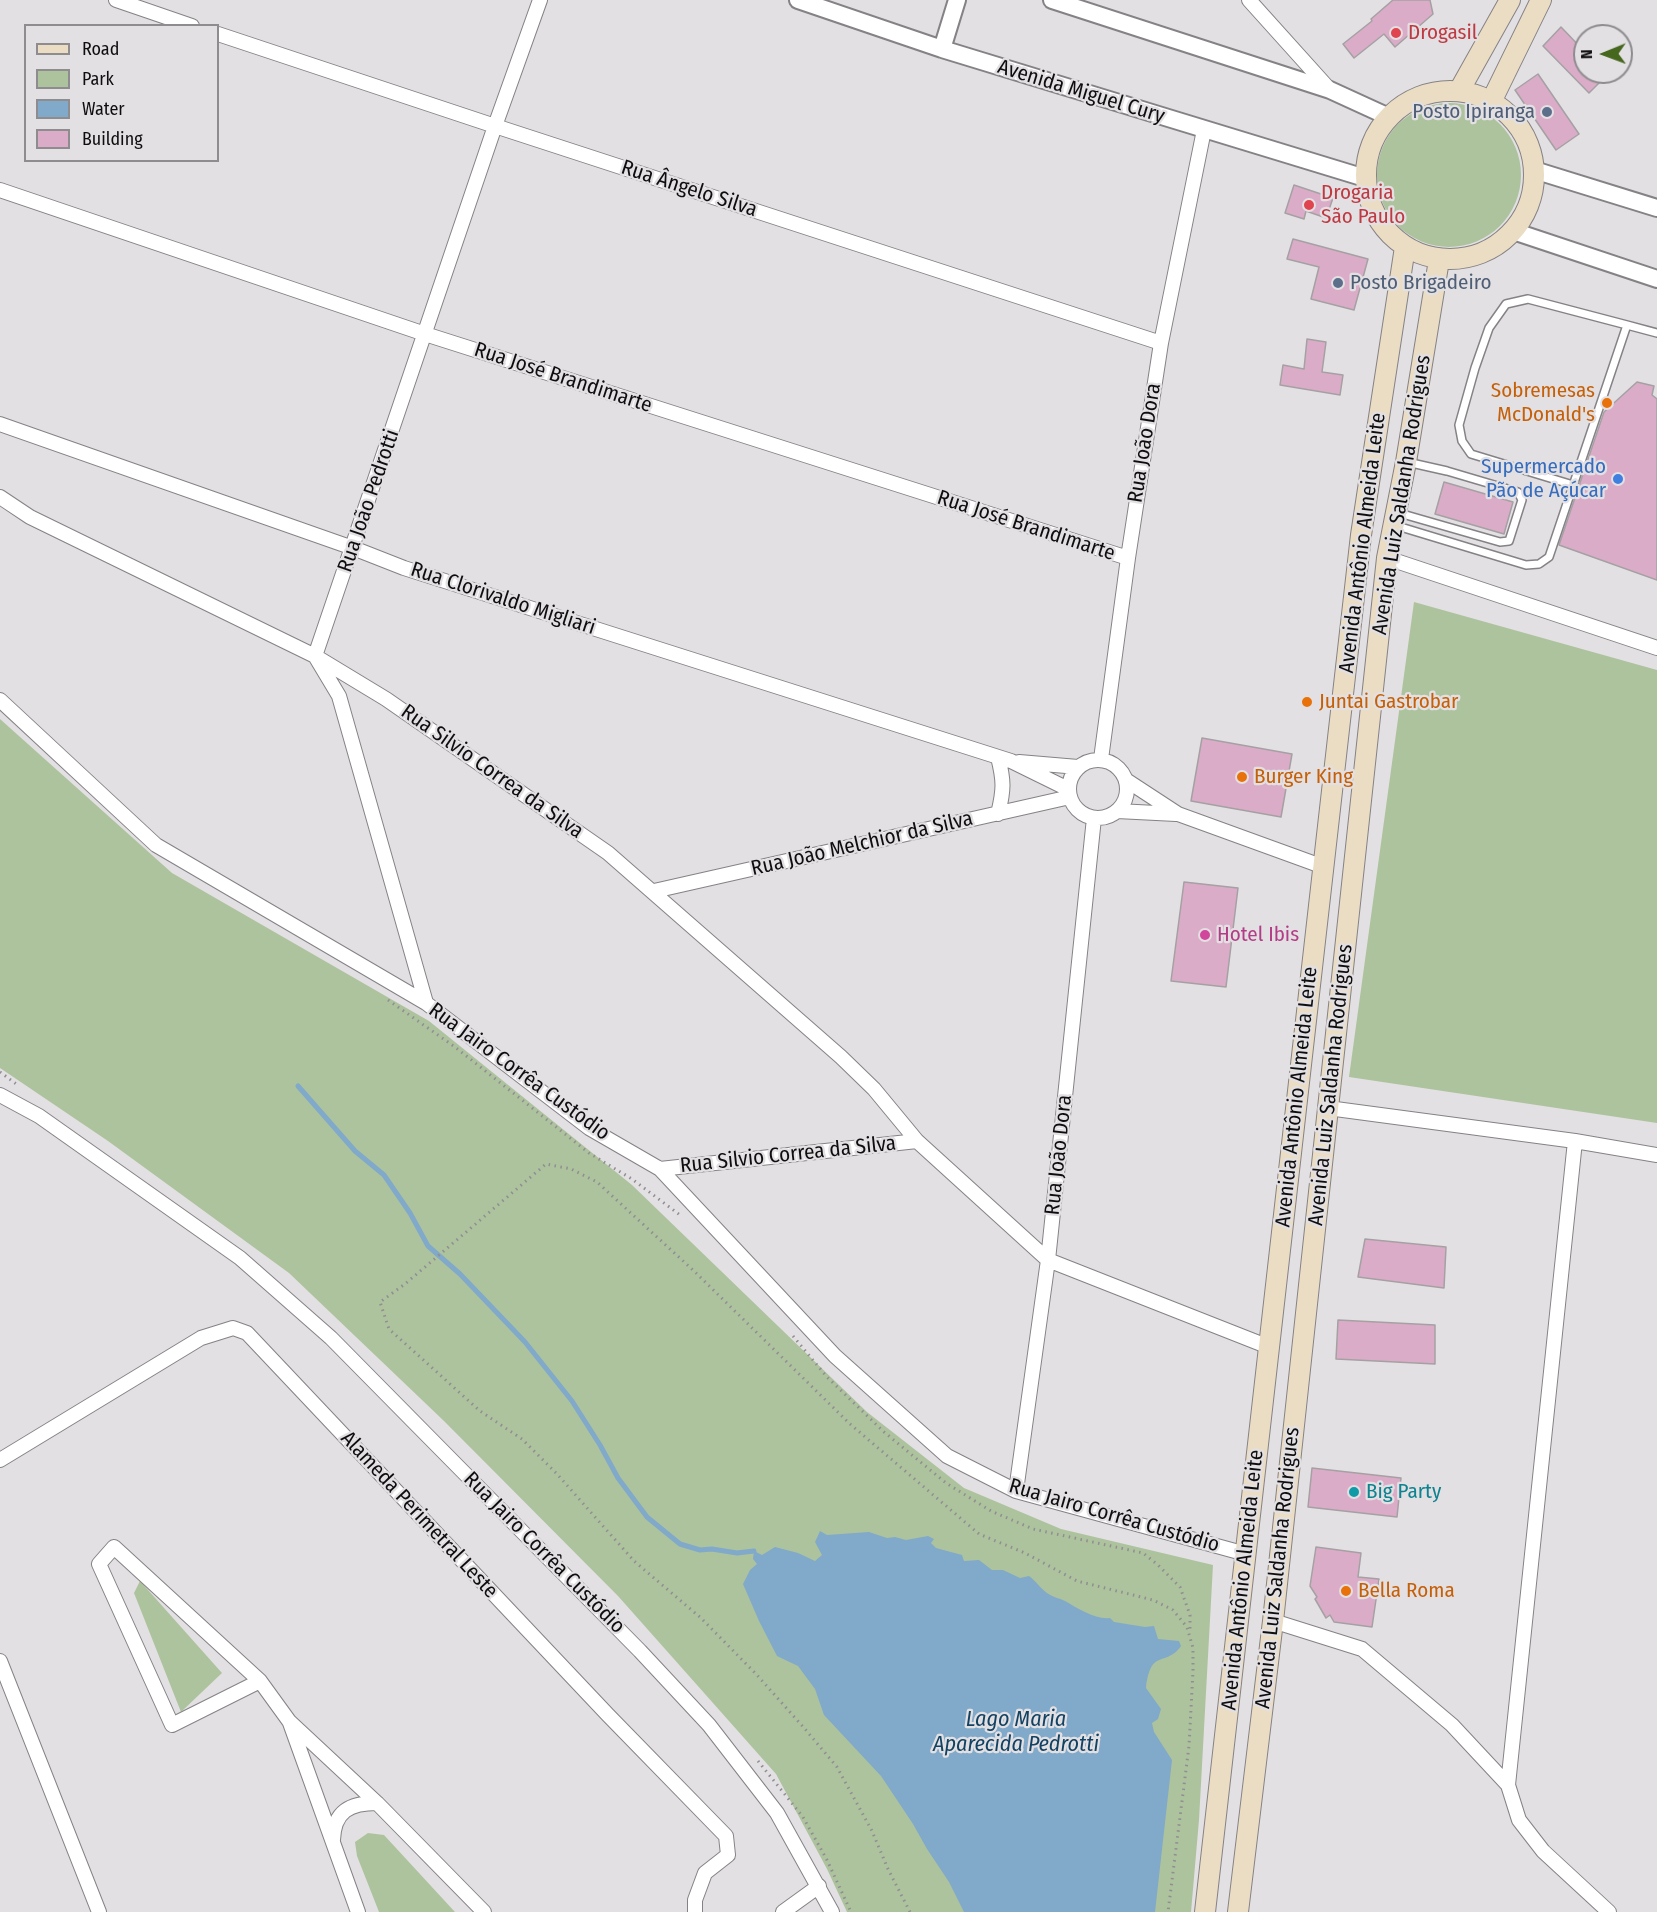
<!DOCTYPE html>
<meta charset="utf-8">
<style>
body{margin:0}
#map{position:relative;width:1657px;height:1912px;overflow:hidden;background:#e3e0e3;font-family:"Fira Sans Condensed",sans-serif}
canvas{display:block}
.legend{position:absolute;left:24px;top:24px;width:195px;height:138px;box-sizing:border-box;background:#e3e0e3;border:2px solid #8e8c8e;margin:0;padding:8px 10px;list-style:none;font-size:18px;color:#0f0e0f}
.legend li{display:flex;align-items:center;gap:12px;height:30px}
.legend b{width:30px;border:2px solid #8e8c8e}
.north{position:absolute;left:1573px;top:24px;width:60px;height:60px;box-sizing:border-box;background:#e3e0e3;border:2px solid #8e8c8e;border-radius:50%;rotate:269deg;font-size:16px;font-weight:700;line-height:24px;text-align:center;color:#0f0e0f}
.north::after{content:'';display:block;margin:auto;width:21px;height:27px;background:#46671e;clip-path:polygon(50% 0,100% 100%,50% 72%,0 100%)}
</style>
<div id="map">
<canvas width="1657" height="1912"></canvas>
<ul class="legend">
<li><b style="height:8px;background:#ebddc3"></b>Road</li>
<li><b style="height:16px;background:#adc39e"></b>Park</li>
<li><b style="height:16px;background:#80a9ca"></b>Water</li>
<li><b style="height:16px;background:#dbacc8"></b>Building</li>
</ul>
<div class="north">N</div>
</div>
<script>
const ctx = document.querySelector('canvas').getContext('2d');
ctx.lineJoin = 'round';
function fillPath(path, color) {
  ctx.fillStyle = color;
  ctx.fill(path, 'evenodd');
}
function trace(path, color, width, dash) {
  ctx.strokeStyle = color;
  ctx.lineWidth = width;
  ctx.lineCap = dash ? 'butt' : 'round';
  ctx.setLineDash(dash || []);
  ctx.stroke(path);
}
function write(font, color, halo, rows, align = 'center') {
  ctx.font = font + ' "Fira Sans Condensed",sans-serif';
  ctx.lineWidth = 4.5;
  ctx.setLineDash([]);
  ctx.textBaseline = 'middle';
  ctx.strokeStyle = halo;
  ctx.fillStyle = color;
  for (const [text, x, y, turn = 0] of rows) {
    ctx.save();
    ctx.translate(x, y);
    ctx.rotate((+turn || 0) * Math.PI / 180);
    ctx.textAlign = isNaN(turn) ? turn : align;
    if (halo) ctx.strokeText(text, 0, 0);
    ctx.fillText(text, 0, 0);
    ctx.restore();
  }
}
fillPath(new Path2D(`
 M1377 175a72 72 0 1 1 144 0a72 72 0 1 1-144 0Z
 M 1414,602 L 1657,670 L 1657,1123 L 1349,1077 Z
 M 0,719 L 172,873 L 429,1021 L 632,1185 L 867,1412 L 964,1488 L 1061,1529 L 1213,1565 L 1199,1820 L 1191,1912 L 847,1912 L 827,1869 L 776,1774 L 618,1596 L 444,1421 L 289,1273 L 108,1141 L 0,1068 Z
 M 140,1581 L 222,1673 L 181,1712 L 134,1593 Z
 M 368,1833 L 384,1835 L 455,1912 L 379,1912 L 357,1856 L 355,1842 Z`), '#adc39e');
fillPath(new Path2D(`
 M 820,1531 L 827,1535 L 869,1532 L 887,1538 L 895,1537 L 906,1540 L 928,1536 L 934,1539 L 931,1543 L 936,1548 L 962,1555 L 964,1561 L 979,1560 L 992,1570 L 1003,1570 L 1020,1578 L 1029,1576 C 1036,1581 1041,1589 1047,1593 C 1052,1597 1059,1598 1065,1601 C 1077,1608 1096,1620 1110,1618 L 1114,1622 L 1145,1627 L 1154,1626 L 1158,1639 L 1179,1641 L 1181,1646 C 1165,1668 1151,1647 1146,1688 L 1161,1709 L 1158,1719 L 1152,1723 L 1154,1732 L 1172,1760 L 1155,1912 L 964,1912 L 949,1882 L 927,1849 L 913,1824 L 881,1776 L 824,1715 L 815,1689 L 798,1666 L 777,1656 L 759,1621 L 743,1584 L 750,1570 L 757,1564 L 753,1559 L 754,1551 L 762,1555 L 775,1547 L 798,1553 L 815,1561 L 822,1555 L 815,1542 Z`), '#80a9ca');
trace(new Path2D(`
 M 298,1086 L 355,1151 L 384,1175 L 410,1213 L 428,1246 L 460,1274 L 525,1342 L 572,1401 L 600,1445 L 618,1478 L 647,1517 L 680,1544 L 700,1550 L 712,1549 L 737,1553 L 754,1551`), '#80a9ca', 5);
const building = new Path2D(`
 M 1393,0 L 1430,0 L 1433,14 L 1395,47 L 1384,34 L 1354,58 L 1343,44 L 1372,21 L 1371,19 Z
 M 1561,27 L 1585,52 L 1585,72 L 1610,72 L 1589,93 L 1543,46 Z
 M 1538,74 L 1579,134 L 1556,150 L 1515,90 Z
 M 1294,185 L 1333,198 L 1326,218 L 1306,211 L 1304,219 L 1285,213 Z
 M 1293,239 L 1368,259 L 1354,310 L 1311,299 L 1319,267 L 1287,259 Z
 M 1307,339 L 1326,342 L 1322,372 L 1343,375 L 1340,395 L 1280,385 L 1283,365 L 1304,369 Z
 M 1637,382 L 1654,386 L 1652,395 L 1657,399 L 1657,580 L 1559,545 L 1604,412 Z
 M 1444,482 L 1513,502 L 1504,534 L 1435,514 Z
 M 1202,738 L 1292,754 L 1281,817 L 1191,801 Z
 M 1184,882 L 1238,888 L 1226,987 L 1171,981 Z
 M 1365,1239 L 1446,1247 L 1444,1288 L 1358,1277 Z
 M 1338,1320 L 1435,1325 L 1435,1364 L 1336,1359 Z
 M 1312,1468 L 1401,1478 L 1397,1517 L 1308,1507 Z
 M 1316,1547 L 1361,1553 L 1358,1577 L 1379,1579 L 1372,1627 L 1334,1622 L 1330,1615 L 1326,1618 L 1315,1599 L 1317,1597 L 1310,1586 Z`);
fillPath(building, '#dbacc8');
trace(building, '#a5a1a3', 1.5);
const service = new Path2D(`
 M 1573,485 L 1471,454 L 1462,441 L 1459,425 L 1475,368 L 1489,328 L 1506,304 L 1528,299 L 1627,325
 M 1399,513 L 1500,542 L 1509,541 L 1522,500 L 1518,492 L 1447,471 L 1407,462
 M 1394,525 L 1526,565 L 1539,564 L 1549,557 L 1627,325 L 1657,333`);
const minor = new Path2D(`
 M 116,0 L 192,26
 M 1249,0 L 1330,90
 M 218,34 L 495,126 L 1161,343
 M 0,190 L 425,334 L 1128,558
 M 0,424 L 353,548 L 404,568 L 1011,761 L 1068,789
 M 0,497 L 30,517 L 315,656 L 386,699 L 608,853 L 841,1057 L 874,1089 L 917,1141 L 1048,1260 L 1269,1347
 M 1387,558 L 1657,648
 M 0,700 L 156,845 L 426,1003 L 589,1128 L 660,1169 L 835,1356 L 947,1456 L 1016,1491 L 1246,1554
 M 998,757 C 1004,781 1004,789 998,814
 M 1101,759 L 1128,558 L 1161,343 L 1204,130
 M1069 789a29 29 0 1 1 58 0a29 29 0 1 1-58 0Z
 M 1019,762 L 1078,767
 M 1126,780 L 1178,814 L 1324,867
 M 1117,811 L 1176,814
 M 654,891 L 1070,797
 M 426,1003 L 339,696 L 315,656 L 495,126 L 540,0
 M 0,1095 L 39,1116 L 240,1258 L 331,1338 L 640,1651 L 709,1725 L 777,1813 L 832,1912
 M 1328,1108 L 1575,1141 L 1657,1155
 M 660,1169 L 917,1141
 M 0,1460 L 201,1338 L 233,1328 L 247,1333 L 608,1715 L 726,1836 L 728,1855 L 705,1873 L 695,1900 L 695,1912
 M 1016,1491 L 1048,1260 L 1094,818
 M 1273,1621 L 1362,1649 L 1452,1725 L 1508,1785 L 1519,1820 L 1543,1851 L 1609,1912
 M 0,1661 L 99,1912
 M 260,1681 L 172,1725 L 99,1564 L 114,1547 L 260,1681 L 289,1721 L 377,1803 L 484,1912
 M 290,1723 L 358,1912
 M 1508,1785 L 1575,1141
 M 333,1840 C 334,1811 350,1803 377,1803
 M 783,1912 L 819,1886`);
const tertiary = new Path2D(`
 M 798,0 L 942,49 L 1365,178
 M 1052,0 L 1330,90 L 1389,117
 M 942,49 L 957,0
 M 1534,170 L 1657,208
 M 1513,231 L 1657,279`);
const secondary = new Path2D(`
 M 1459,91 L 1510,0
 M1366 175a84 84 0 1 1 168 0a84 84 0 1 1-168 0Z
 M 1491,102 L 1541,0
 M 1205,1912 L 1361,535 L 1405,247
 M 1238,1912 L 1273,1621 L 1387,558 L 1406,462 L 1439,260`);
trace(service, '#858285', 10);
trace(minor, '#858285', 16);
trace(tertiary, '#858285', 20);
trace(secondary, '#858285', 22);
trace(new Path2D(`
 M 388,1000 L 455,1047 L 589,1153 L 632,1179 L 680,1215
 M 0,1072 L 19,1086
 M 793,1336 L 827,1377 L 884,1432 L 946,1483 L 991,1511 L 1033,1529 L 1143,1553 L 1158,1565 L 1180,1587 L 1190,1615 L 1190,1632
 M 758,1761 L 803,1817 L 827,1860 L 851,1912
 M 910,1912 L 888,1869 L 872,1831 L 837,1767 L 805,1729 L 757,1675 L 701,1618 L 634,1561 L 557,1474 L 522,1439 L 480,1411 L 389,1329 L 380,1302 L 405,1284 L 546,1164 L 571,1169 L 597,1182 L 694,1271 L 850,1424 L 979,1534 L 1025,1553 L 1077,1581 L 1153,1600 L 1173,1610 L 1187,1627 L 1193,1648 L 1193,1671 L 1189,1746 L 1168,1912`), '#918e91', 3, [1.5, 4.5]);
trace(service, '#fff', 7);
trace(minor, '#fff', 14);
trace(tertiary, '#fff', 16);
trace(secondary, '#ebddc3', 20);
for (const [x, y, r, color] of [
 [1396,33,6,"#e0444e"],
 [1547,112,6,"#5c6f8a"],
 [1309,205,6,"#e0444e"],
 [1338,283,6,"#5c6f8a"],
 [1607,403,6,"#e8710a"],
 [1618,479,6,"#3f7fe0"],
 [1307,702,6,"#e8710a"],
 [1242,777,6,"#e8710a"],
 [1205,935,6,"#d1479c"],
 [1354,1492,6,"#0f9aa8"],
 [1346,1591,6,"#e8710a"]
]) {
  const dot = new Path2D();
  dot.arc(x, y, r, 0, 2 * Math.PI);
  ctx.fillStyle = color;
  ctx.fill(dot);
  trace(dot, '#e3e0e3', 2);
}
write('21px', '#be3a42', '#e3e0e3', [
 ["Drogasil",1408,33],
 ["Drogaria",1321,193],
 ["São Paulo",1321,217]
], 'left');
write('21px', '#0f0e0f', '#e3e0e3', [
 ["Avenida Miguel Cury",1081,92,17],
 ["Rua Ângelo Silva",689,189,18],
 ["Rua José Brandimarte",563,378,18],
 ["Rua João Dora",1145,443,-81],
 ["Avenida Luiz Saldanha Rodrigues",1402,495,-81],
 ["Rua João Pedrotti",369,501,-71],
 ["Rua José Brandimarte",1026,526,18],
 ["Avenida Antônio Almeida Leite",1363,543,-83],
 ["Rua Clorivaldo Migliari",503,599,18],
 ["Rua Silvio Correa da Silva",492,772,35],
 ["Rua João Melchior da Silva",862,844,-13],
 ["Rua Jairo Corrêa Custódio",519,1072,36],
 ["Avenida Luiz Saldanha Rodrigues",1331,1085,-84],
 ["Avenida Antônio Almeida Leite",1297,1097,-84],
 ["Rua Silvio Correa da Silva",788,1155,-6],
 ["Rua João Dora",1059,1155,-84],
 ["Alameda Perimetral Leste",419,1515,47],
 ["Rua Jairo Corrêa Custódio",1114,1516,16],
 ["Rua Jairo Corrêa Custódio",544,1553,45],
 ["Avenida Luiz Saldanha Rodrigues",1278,1568,-84],
 ["Avenida Antônio Almeida Leite",1243,1580,-84]
]);
write('21px', '#4e5e75', '#e3e0e3', [
 ["Posto Ipiranga",1535,112],
 ["Posto Brigadeiro",1350,283,"left"]
], 'right');
write('21px', '#c56008', '#e3e0e3', [
 ["Sobremesas",1595,391,"right"],
 ["McDonald's",1595,415,"right"],
 ["Juntai Gastrobar",1319,702],
 ["Burger King",1254,777],
 ["Bella Roma",1358,1591]
], 'left');
write('21px', '#366cbe', '#e3e0e3', [
 ["Supermercado",1606,467],
 ["Pão de Açúcar",1606,491]
], 'right');
write('21px', '#b23c85', '#e3e0e3', [
 ["Hotel Ibis",1217,935]
], 'left');
write('21px', '#0d838f', '#e3e0e3', [
 ["Big Party",1366,1492]
], 'left');
write('italic 22px', '#124263', '#e3e0e3', [
 ["Lago Maria",1016,1720],
 ["Aparecida Pedrotti",1016,1745]
]);
</script>
